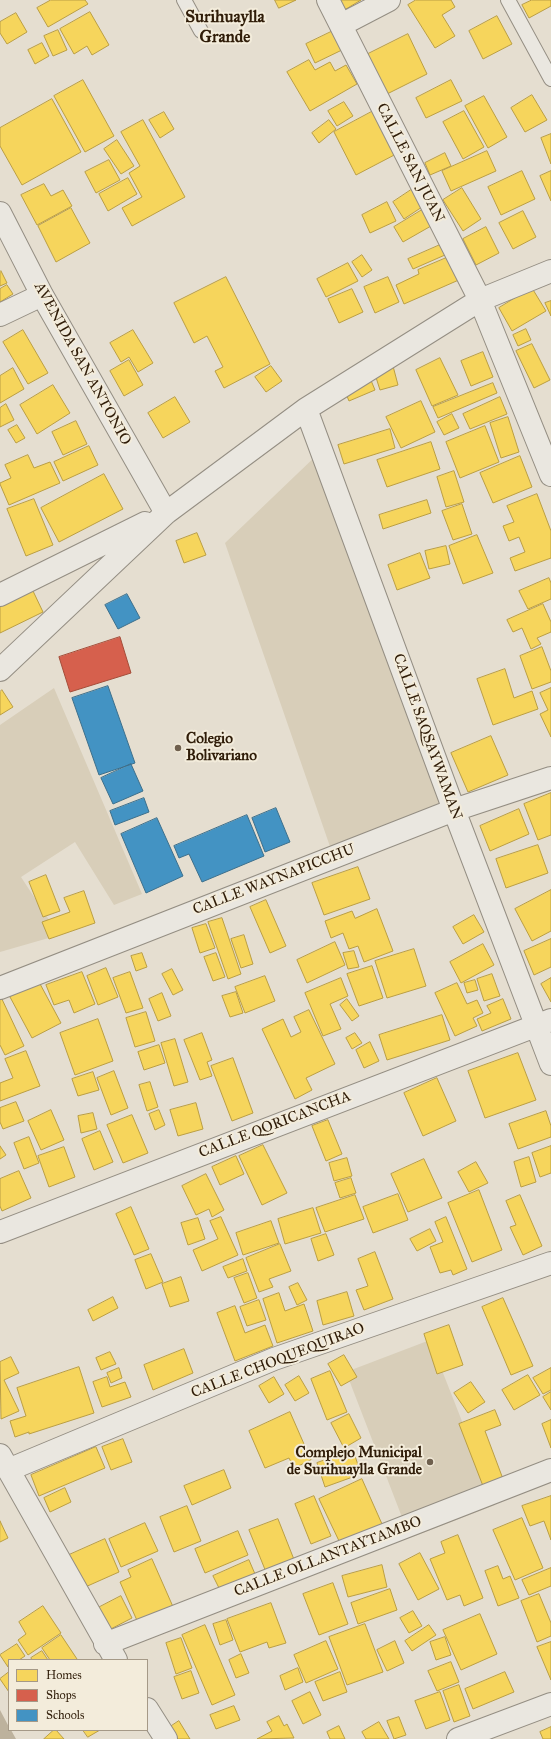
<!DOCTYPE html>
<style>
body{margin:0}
#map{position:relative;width:551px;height:1739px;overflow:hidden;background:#e5ded0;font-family:"IM FELL Great Primer",serif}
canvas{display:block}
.legend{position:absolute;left:8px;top:1659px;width:140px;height:72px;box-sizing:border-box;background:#f3ecdb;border:1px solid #a59987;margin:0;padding:5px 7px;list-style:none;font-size:12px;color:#2f1c08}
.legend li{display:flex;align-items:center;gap:8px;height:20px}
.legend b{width:20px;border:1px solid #a59987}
</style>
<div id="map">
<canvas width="551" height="1739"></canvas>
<ul class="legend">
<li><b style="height:11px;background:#f6d55c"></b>Homes</li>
<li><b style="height:11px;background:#d6604d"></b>Shops</li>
<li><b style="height:11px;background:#4393c3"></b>Schools</li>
</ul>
</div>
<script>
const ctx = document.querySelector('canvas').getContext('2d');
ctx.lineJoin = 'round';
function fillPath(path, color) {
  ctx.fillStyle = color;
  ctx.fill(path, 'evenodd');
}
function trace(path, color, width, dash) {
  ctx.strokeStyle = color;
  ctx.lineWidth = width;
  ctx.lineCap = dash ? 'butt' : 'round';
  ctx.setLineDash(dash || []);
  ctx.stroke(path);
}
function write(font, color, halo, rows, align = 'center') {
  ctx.font = font + ' "IM FELL Great Primer",serif';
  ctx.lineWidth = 4;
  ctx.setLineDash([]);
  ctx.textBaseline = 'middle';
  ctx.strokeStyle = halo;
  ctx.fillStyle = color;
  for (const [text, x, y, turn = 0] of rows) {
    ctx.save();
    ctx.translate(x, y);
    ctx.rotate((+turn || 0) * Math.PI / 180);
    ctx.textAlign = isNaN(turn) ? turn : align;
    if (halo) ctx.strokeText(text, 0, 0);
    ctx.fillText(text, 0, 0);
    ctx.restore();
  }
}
fillPath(new Path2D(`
 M 320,452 L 456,815 L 335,861 L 225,543 Z
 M 54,688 L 142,894 L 114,905 L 75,842 L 21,877 L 59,935 L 0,952 L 0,725 Z
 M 430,1340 L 495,1505 L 410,1538 L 346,1372 Z`), '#d8ceb9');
fillPath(new Path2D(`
 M 0,1710 L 9,1727 L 9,1730 L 11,1730 L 16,1739 L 0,1739 Z`), '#bdb29d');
const homes = new Path2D(`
 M 51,0 L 85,0 L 88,4 L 48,27 L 37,8 Z
 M 275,0 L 296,0 L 279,8 Z
 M 334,0 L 361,0 L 341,12 Z
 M 416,0 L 451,0 L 455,7 L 442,15 L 455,36 L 435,48 L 408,5 Z
 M 532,0 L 551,0 L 551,6 L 529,18 L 522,5 Z
 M 90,12 L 109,45 L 92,55 L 87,46 L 74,54 L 60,29 Z
 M 16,13 L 27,32 L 7,44 L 0,33 L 0,22 Z
 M 497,16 L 512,44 L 483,59 L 469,31 Z
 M 58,30 L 67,50 L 53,56 L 44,36 Z
 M 335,30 L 344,49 L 315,63 L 306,44 Z
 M 408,34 L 427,74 L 385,95 L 366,55 Z
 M 42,43 L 49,56 L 35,64 L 28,50 Z
 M 309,60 L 315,70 L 330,62 L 335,71 L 346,65 L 357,84 L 310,111 L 287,72 Z
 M 83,80 L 114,136 L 85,152 L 54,96 Z
 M 451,80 L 462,101 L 426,118 L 416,98 Z
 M 532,95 L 547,120 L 525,132 L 511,108 Z
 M 484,96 L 507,137 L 488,148 L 465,106 Z
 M 52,99 L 81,152 L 22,185 L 0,146 L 0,128 Z
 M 344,102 L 353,116 L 337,126 L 328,111 Z
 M 377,109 L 400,152 L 356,175 L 334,132 Z
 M 464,111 L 484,147 L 463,159 L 443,122 Z
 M 164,112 L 174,129 L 160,138 L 149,120 Z
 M 143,120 L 185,197 L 132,226 L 122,208 L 142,197 L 129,173 L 140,166 L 121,132 Z
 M 329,120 L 336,129 L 319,143 L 312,133 Z
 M 551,134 L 551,164 L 541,138 Z
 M 117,140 L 134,166 L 121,174 L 104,149 Z
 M 487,151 L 496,171 L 451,191 L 442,171 Z
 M 445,153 L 451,166 L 430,175 L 425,163 Z
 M 109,160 L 120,180 L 96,193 L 85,172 Z
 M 522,171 L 535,199 L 501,215 L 488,187 Z
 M 551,171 L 551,201 L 540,176 Z
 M 128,178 L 137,194 L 108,211 L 99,194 Z
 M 44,184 L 51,196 L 63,190 L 72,206 L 37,225 L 21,195 Z
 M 414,188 L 425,205 L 404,219 L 393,202 Z
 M 462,188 L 481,219 L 463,231 L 443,200 Z
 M 387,202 L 396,221 L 370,233 L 362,215 Z
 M 71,208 L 90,243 L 56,262 L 38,226 Z
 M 422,210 L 431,226 L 403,242 L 394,227 Z
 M 523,211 L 536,237 L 513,249 L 499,223 Z
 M 486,227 L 499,253 L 476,265 L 463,239 Z
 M 440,245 L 445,255 L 413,269 L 408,259 Z
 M 362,255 L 372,270 L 362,277 L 352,262 Z
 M 451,256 L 461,279 L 404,304 L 396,285 L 419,274 L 418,270 Z
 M 348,263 L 358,281 L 326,297 L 317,279 Z
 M 1,271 L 7,283 L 0,286 L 0,272 Z
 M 226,277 L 270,364 L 224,388 L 215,371 L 223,367 L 207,336 L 194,343 L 174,303 Z
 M 388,277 L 399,302 L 375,313 L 364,287 Z
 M 7,285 L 13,294 L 0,302 L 0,289 Z
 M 532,288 L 546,311 L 512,331 L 499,308 Z
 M 352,289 L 363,312 L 339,323 L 328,299 Z
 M 551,301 L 551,316 L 545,303 Z
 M 526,329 L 531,340 L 518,346 L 513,335 Z
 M 23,330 L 48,373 L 28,384 L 3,342 Z
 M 133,330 L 153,363 L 138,372 L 129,357 L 121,362 L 110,343 Z
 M 532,344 L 550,380 L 534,388 L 516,351 Z
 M 483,352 L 493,377 L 471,386 L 461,361 Z
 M 440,358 L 458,395 L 432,406 L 416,370 Z
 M 129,360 L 143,385 L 124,396 L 110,371 Z
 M 271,366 L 282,381 L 266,392 L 255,377 Z
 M 393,366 L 398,385 L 380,390 L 374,371 Z
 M 13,368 L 24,389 L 0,403 L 0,376 Z
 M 370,378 L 375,390 L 349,401 L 344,389 Z
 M 493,383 L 497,393 L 438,418 L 433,407 Z
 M 53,385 L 70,413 L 37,434 L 20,405 Z
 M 175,397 L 190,422 L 163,438 L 148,413 Z
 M 500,397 L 507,414 L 470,429 L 463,414 Z
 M 421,401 L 435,432 L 401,448 L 386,417 Z
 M 6,404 L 14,420 L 0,427 L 0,408 Z
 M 452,414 L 459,428 L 444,435 L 437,422 Z
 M 508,417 L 519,452 L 501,458 L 490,423 Z
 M 76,421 L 87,444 L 63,455 L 52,432 Z
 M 17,425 L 25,438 L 16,443 L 8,430 Z
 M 485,426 L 499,462 L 460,478 L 446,442 Z
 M 390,429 L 395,448 L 344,464 L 338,445 Z
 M 431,442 L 440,469 L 387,487 L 377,460 Z
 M 89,446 L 98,465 L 63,481 L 54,462 Z
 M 28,455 L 34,468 L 50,462 L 60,483 L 9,505 L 0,484 L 0,483 L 11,478 L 5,465 Z
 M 520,456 L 532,487 L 493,503 L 480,473 Z
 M 454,471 L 464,502 L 446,507 L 437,477 Z
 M 104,474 L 123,509 L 59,542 L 41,508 Z
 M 537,494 L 551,531 L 551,558 L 515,571 L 510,558 L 525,552 L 519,537 L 509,541 L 503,526 L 514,522 L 507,506 Z
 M 34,499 L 53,545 L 26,556 L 7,509 Z
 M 427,500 L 431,513 L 383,529 L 379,515 Z
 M 462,504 L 472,534 L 453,540 L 442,511 Z
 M 197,533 L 206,555 L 184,563 L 176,541 Z
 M 477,535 L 493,573 L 463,584 L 449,546 Z
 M 446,546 L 450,564 L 429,569 L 425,551 Z
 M 420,553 L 430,578 L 397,590 L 388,565 Z
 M 549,578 L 551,583 L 551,599 L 528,609 L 519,591 Z
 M 33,591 L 43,612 L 0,633 L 0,607 Z
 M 543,604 L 551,622 L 551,632 L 537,638 L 541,644 L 531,649 L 522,628 L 513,632 L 507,620 Z
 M 542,647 L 551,671 L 551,682 L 532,689 L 520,656 Z
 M 505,669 L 514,698 L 532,691 L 538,709 L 493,725 L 477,679 Z
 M 551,688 L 551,737 L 540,714 L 548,710 L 540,693 Z
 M 2,690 L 13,707 L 0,715 L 0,692 Z
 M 491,736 L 508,775 L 468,792 L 451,753 Z
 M 551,793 L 551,835 L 538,840 L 524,804 Z
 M 519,809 L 529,834 L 490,851 L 480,826 Z
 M 538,845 L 548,873 L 506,888 L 496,859 Z
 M 358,867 L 370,899 L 324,915 L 312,883 Z
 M 46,875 L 60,911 L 43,917 L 29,882 Z
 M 551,890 L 551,931 L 532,941 L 515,909 Z
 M 84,891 L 95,923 L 49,939 L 42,922 L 70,912 L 64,898 Z
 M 266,900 L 286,946 L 270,953 L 250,907 Z
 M 377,909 L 393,951 L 364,962 L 358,946 L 349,949 L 343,933 L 331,938 L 325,921 L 352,911 L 355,918 Z
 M 474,915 L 484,932 L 463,944 L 453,927 Z
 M 222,918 L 241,974 L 228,979 L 208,922 Z
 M 206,924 L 215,948 L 200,953 L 192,928 Z
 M 244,935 L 253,964 L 241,968 L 231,939 Z
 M 551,939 L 551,967 L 534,975 L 524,951 Z
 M 335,942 L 345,965 L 307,983 L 297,960 Z
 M 483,944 L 494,965 L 461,983 L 450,962 Z
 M 414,949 L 426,986 L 387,998 L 375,961 Z
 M 354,951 L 359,967 L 348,969 L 343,953 Z
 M 142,953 L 147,967 L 136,971 L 131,956 Z
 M 216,953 L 225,977 L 213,981 L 204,957 Z
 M 372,966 L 383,998 L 359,1006 L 347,974 Z
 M 106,968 L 118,997 L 98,1005 L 87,976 Z
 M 172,969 L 183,990 L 173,995 L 162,974 Z
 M 82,972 L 95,1004 L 74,1013 L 69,1000 L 54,1005 L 46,985 Z
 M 130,972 L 143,1008 L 126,1013 L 113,978 Z
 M 492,974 L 500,996 L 484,1001 L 477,979 Z
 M 265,976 L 275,1001 L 245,1013 L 235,987 Z
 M 341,978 L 348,996 L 330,1004 L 341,1029 L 323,1036 L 305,993 Z
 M 551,978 L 551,1002 L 541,984 Z
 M 475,980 L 478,990 L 467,993 L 464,983 Z
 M 39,982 L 61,1023 L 32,1038 L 10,997 Z
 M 457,983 L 467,1004 L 477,1000 L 483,1013 L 473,1018 L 477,1026 L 455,1036 L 435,993 Z
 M 236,992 L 243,1013 L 230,1017 L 222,996 Z
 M 162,993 L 171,1016 L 158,1021 L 149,999 Z
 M 0,995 L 24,1046 L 5,1055 L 0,1045 Z
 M 347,999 L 359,1016 L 352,1021 L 340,1005 Z
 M 503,999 L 511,1019 L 482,1031 L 477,1019 L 491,1013 L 487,1006 Z
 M 309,1010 L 335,1064 L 306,1078 L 312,1090 L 295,1099 L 262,1029 L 283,1019 L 291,1037 L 301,1032 L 294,1017 Z
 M 146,1012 L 155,1041 L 135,1047 L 126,1018 Z
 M 442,1015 L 450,1040 L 387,1060 L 379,1035 Z
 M 98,1019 L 113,1061 L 75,1075 L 60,1033 Z
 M 202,1033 L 212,1060 L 207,1062 L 212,1076 L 200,1080 L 184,1040 Z
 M 355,1033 L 362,1043 L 352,1049 L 346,1038 Z
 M 175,1039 L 188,1082 L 174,1086 L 161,1043 Z
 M 370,1042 L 379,1061 L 364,1068 L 356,1050 Z
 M 159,1045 L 165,1063 L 144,1070 L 138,1052 Z
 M 26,1051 L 40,1086 L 0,1101 L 0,1083 L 13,1078 L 5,1059 Z
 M 518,1053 L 536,1100 L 485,1118 L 468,1071 Z
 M 233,1058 L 253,1113 L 232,1121 L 211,1066 Z
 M 114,1071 L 128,1108 L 111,1115 L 97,1078 Z
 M 93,1072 L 99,1090 L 78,1096 L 72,1079 Z
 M 437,1078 L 456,1121 L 423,1136 L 404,1093 Z
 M 150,1082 L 158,1107 L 147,1111 L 139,1085 Z
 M 16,1102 L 24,1121 L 3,1129 L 0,1122 L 0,1108 Z
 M 196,1103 L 203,1129 L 178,1136 L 170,1110 Z
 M 51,1110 L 64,1140 L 41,1150 L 28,1121 Z
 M 159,1110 L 165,1125 L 155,1130 L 149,1114 Z
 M 546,1111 L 551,1126 L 551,1137 L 518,1149 L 509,1124 Z
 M 93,1113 L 97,1129 L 81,1133 L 78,1116 Z
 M 132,1115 L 148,1153 L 123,1163 L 107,1125 Z
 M 328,1120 L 342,1154 L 326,1161 L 312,1126 Z
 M 100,1131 L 113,1162 L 94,1170 L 82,1139 Z
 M 29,1137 L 39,1163 L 24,1169 L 14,1143 Z
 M 263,1145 L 287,1193 L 262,1205 L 239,1156 Z
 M 0,1146 L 6,1155 L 0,1159 Z
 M 551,1146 L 551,1173 L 540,1177 L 532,1153 Z
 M 64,1147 L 75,1177 L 49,1187 L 38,1156 Z
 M 236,1156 L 244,1174 L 220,1185 L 212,1167 Z
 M 529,1157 L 536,1182 L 521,1187 L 514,1162 Z
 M 347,1158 L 352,1176 L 334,1181 L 329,1163 Z
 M 424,1159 L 442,1198 L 408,1212 L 391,1174 Z
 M 476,1162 L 488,1183 L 469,1192 L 458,1172 Z
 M 19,1171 L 31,1198 L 2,1211 L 0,1206 L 0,1179 Z
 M 206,1174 L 224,1210 L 212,1217 L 209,1209 L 196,1215 L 182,1186 Z
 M 351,1178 L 356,1193 L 340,1198 L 335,1183 Z
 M 479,1190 L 502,1250 L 472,1262 L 448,1203 Z
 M 398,1194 L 408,1220 L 373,1233 L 363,1207 Z
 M 355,1195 L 364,1219 L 325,1232 L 316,1208 Z
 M 520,1195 L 542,1246 L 523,1255 L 510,1227 L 516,1225 L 506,1201 Z
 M 131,1207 L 149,1249 L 134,1255 L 116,1214 Z
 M 313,1208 L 321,1233 L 285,1244 L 278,1219 Z
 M 221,1217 L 238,1255 L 202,1271 L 193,1250 L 218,1239 L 210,1221 Z
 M 446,1217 L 467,1269 L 453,1275 L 451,1270 L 440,1273 L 430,1247 L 443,1242 L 435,1222 Z
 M 198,1218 L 205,1239 L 188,1245 L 181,1223 Z
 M 271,1221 L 279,1243 L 243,1255 L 236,1233 Z
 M 430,1229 L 436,1241 L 417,1251 L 410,1239 Z
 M 326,1234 L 334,1255 L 318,1261 L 311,1239 Z
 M 280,1244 L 291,1271 L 269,1279 L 273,1287 L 259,1292 L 246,1258 Z
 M 375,1252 L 393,1299 L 364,1310 L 356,1290 L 368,1286 L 358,1259 Z
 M 151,1254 L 163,1282 L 146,1289 L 135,1260 Z
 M 243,1259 L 247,1271 L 228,1278 L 223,1267 Z
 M 248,1273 L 257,1298 L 244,1303 L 234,1278 Z
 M 181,1277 L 189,1301 L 170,1307 L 162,1284 Z
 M 298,1283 L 307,1300 L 297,1305 L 289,1287 Z
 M 347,1292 L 354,1316 L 323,1325 L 317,1301 Z
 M 279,1293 L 285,1311 L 304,1304 L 313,1331 L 277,1343 L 263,1299 Z
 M 113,1297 L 118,1308 L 93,1321 L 88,1310 Z
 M 503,1298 L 533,1366 L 511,1375 L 482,1307 Z
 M 259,1300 L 266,1320 L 247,1326 L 240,1307 Z
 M 235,1306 L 245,1333 L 265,1325 L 273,1346 L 235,1361 L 217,1313 Z
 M 449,1325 L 463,1365 L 437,1374 L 424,1334 Z
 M 184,1349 L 193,1373 L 153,1390 L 144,1365 Z
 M 110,1352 L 116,1364 L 101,1370 L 96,1358 Z
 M 344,1355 L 357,1377 L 341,1386 L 328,1364 Z
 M 11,1357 L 19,1373 L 4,1380 L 19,1411 L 1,1419 L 0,1362 Z
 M 79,1367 L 94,1413 L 29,1434 L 29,1432 L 15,1437 L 10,1421 L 26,1416 L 17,1388 Z
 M 119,1368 L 122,1378 L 111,1383 L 107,1373 Z
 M 551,1368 L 551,1390 L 543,1394 L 533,1378 Z
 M 330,1371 L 347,1412 L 327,1420 L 311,1379 Z
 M 528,1375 L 540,1395 L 514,1410 L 502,1390 Z
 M 299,1376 L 309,1393 L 295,1401 L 285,1385 Z
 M 107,1377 L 110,1387 L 125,1382 L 131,1397 L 102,1407 L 93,1382 Z
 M 274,1377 L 284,1394 L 269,1403 L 259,1386 Z
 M 471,1382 L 485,1402 L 468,1413 L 454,1393 Z
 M 551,1392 L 551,1410 L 543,1397 Z
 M 495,1410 L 501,1425 L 485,1431 L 503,1479 L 483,1486 L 459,1424 Z
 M 290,1412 L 311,1460 L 294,1468 L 289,1458 L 265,1468 L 249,1431 Z
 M 349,1414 L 361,1438 L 344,1448 L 331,1423 Z
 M 551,1420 L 551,1448 L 542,1424 Z
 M 123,1439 L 132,1462 L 111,1470 L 102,1447 Z
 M 96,1447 L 105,1468 L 39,1496 L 31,1475 Z
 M 353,1450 L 361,1474 L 325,1487 L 317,1463 Z
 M 224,1470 L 231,1488 L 192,1505 L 184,1486 Z
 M 362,1479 L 382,1524 L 340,1543 L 319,1499 Z
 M 65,1488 L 71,1502 L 50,1512 L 44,1498 Z
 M 314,1496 L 331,1536 L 311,1544 L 295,1504 Z
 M 551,1496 L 551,1540 L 544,1521 L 530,1526 L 522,1506 Z
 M 187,1506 L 201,1541 L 174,1552 L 160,1517 Z
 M 522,1518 L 543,1568 L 515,1580 L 493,1530 Z
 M 278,1519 L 295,1562 L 266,1572 L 249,1530 Z
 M 0,1521 L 8,1538 L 0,1542 Z
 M 145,1523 L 158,1551 L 121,1567 L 109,1539 Z
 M 238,1531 L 248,1555 L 205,1573 L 195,1549 Z
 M 458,1535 L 483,1598 L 464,1606 L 460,1595 L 447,1600 L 430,1559 L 445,1553 L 441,1542 Z
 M 105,1539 L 119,1572 L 83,1588 L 69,1555 Z
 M 420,1553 L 439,1589 L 418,1600 L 399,1564 Z
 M 152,1559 L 174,1609 L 139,1625 L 120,1582 L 131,1577 L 128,1570 Z
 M 249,1560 L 255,1574 L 220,1590 L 213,1576 Z
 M 382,1565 L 387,1587 L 348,1597 L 342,1576 Z
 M 498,1566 L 503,1579 L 510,1576 L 519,1598 L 498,1606 L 485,1571 Z
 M 551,1568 L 551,1586 L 529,1595 L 522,1580 Z
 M 333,1583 L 348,1624 L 319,1635 L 303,1594 Z
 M 390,1589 L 397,1610 L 358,1624 L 351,1603 Z
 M 539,1594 L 551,1623 L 551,1636 L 537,1642 L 521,1601 Z
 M 121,1596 L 132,1618 L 105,1632 L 94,1610 Z
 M 271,1603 L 286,1643 L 269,1648 L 267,1642 L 240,1652 L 227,1619 Z
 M 43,1606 L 61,1633 L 28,1655 L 18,1640 L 26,1634 L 19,1622 Z
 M 413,1611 L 422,1626 L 409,1633 L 400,1618 Z
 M 480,1614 L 497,1654 L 461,1670 L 443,1630 Z
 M 226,1620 L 233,1640 L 220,1645 L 213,1624 Z
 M 365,1624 L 383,1672 L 347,1685 L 329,1637 Z
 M 205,1625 L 235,1695 L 212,1705 L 182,1635 Z
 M 429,1625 L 436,1635 L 412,1651 L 405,1641 Z
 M 61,1635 L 77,1659 L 76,1660 L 50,1660 L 42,1648 Z
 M 445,1637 L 451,1655 L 436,1660 L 430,1642 Z
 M 181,1638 L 192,1668 L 176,1674 L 166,1643 Z
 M 326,1641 L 338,1669 L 306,1683 L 294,1655 Z
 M 395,1641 L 404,1663 L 387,1671 L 377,1650 Z
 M 551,1642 L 551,1680 L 537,1647 Z
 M 17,1644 L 25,1656 L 19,1660 L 9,1660 L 8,1667 L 0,1655 Z
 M 42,1651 L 48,1660 L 32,1660 L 31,1658 Z
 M 241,1654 L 249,1673 L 236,1678 L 229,1660 Z
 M 451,1662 L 459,1682 L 437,1691 L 428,1671 Z
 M 298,1668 L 303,1682 L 285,1690 L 280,1676 Z
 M 191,1671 L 199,1693 L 182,1699 L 174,1677 Z
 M 9,1672 L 9,1692 L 0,1679 Z
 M 340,1672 L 347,1692 L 323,1701 L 315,1682 Z
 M 505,1672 L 514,1692 L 473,1709 L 465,1689 Z
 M 459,1685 L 470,1716 L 454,1722 L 443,1691 Z
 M 310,1692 L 321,1715 L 303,1724 L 292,1701 Z
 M 440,1692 L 450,1720 L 426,1729 L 415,1701 Z
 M 234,1706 L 240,1720 L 216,1729 L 210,1715 Z
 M 279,1716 L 284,1726 L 287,1724 L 294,1738 L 257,1739 L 272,1731 L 267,1722 Z
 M 399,1717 L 406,1735 L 394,1739 L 387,1721 Z
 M 179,1721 L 190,1739 L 173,1739 L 167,1729 Z
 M 379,1722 L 389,1739 L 366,1739 L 362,1732 Z
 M 339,1726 L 345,1739 L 330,1739 L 327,1732 Z
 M 551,1727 L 551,1739 L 543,1739 L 540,1732 Z
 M 54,1730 L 56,1730 L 64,1739 L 44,1739 Z
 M 83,1730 L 100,1730 L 88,1737 Z`);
fillPath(homes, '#f6d55c');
trace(homes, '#ba9e43', 1);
const shops = new Path2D(`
 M 120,637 L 131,673 L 70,692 L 59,657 Z`);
fillPath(shops, '#d6604d');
trace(shops, '#a44c38', 1);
const schools = new Path2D(`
 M 127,594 L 140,618 L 118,629 L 105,605 Z
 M 108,686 L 135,763 L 99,775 L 72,698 Z
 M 131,764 L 143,791 L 113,804 L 101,778 Z
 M 144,798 L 149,812 L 115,825 L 110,811 Z
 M 276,808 L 290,842 L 265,852 L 252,818 Z
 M 247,815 L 264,856 L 202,882 L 189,854 L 179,858 L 174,846 Z
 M 157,818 L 183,876 L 146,893 L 121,834 Z`);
fillPath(schools, '#4393c3');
trace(schools, '#3d6f8b', 1);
const lane = new Path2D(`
 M 184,0 L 201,31
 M 508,0 L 551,79`);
const street = new Path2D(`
 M 328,0 L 480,300 L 551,475
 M 341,25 L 389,0
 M 0,213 L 42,295 L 166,513
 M 0,315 L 42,295
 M 306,409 L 454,810 L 551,1064
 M 0,595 L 145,523
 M 0,670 L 166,513 L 306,409 L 480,300 L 551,271
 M 0,988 L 454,810 L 551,778
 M 0,1232 L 551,1020
 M 0,1455 L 116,1660
 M 8,1470 L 274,1359 L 551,1263
 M 105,1644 L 551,1470
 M 147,1709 L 166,1739
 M 458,1739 L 551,1704`);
trace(lane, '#948e83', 16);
trace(street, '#948e83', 24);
trace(lane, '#eae7e0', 14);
trace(street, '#eae7e0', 22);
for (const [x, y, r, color] of [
 [178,748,4,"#6f604e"],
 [430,1462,4,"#6f604e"]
]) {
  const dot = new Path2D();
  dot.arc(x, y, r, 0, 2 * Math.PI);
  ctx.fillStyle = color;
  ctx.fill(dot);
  trace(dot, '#f3ecdb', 1.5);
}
write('15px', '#2f1c08', '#f3ecdb', [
 ["CALLE SAN JUAN",410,163,63],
 ["AVENIDA SAN ANTONIO",82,364,61],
 ["CALLE SAQSAYWAMAN",427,737,70],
 ["CALLE WAYNAPICCHU",274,880,-21],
 ["CALLE QORICANCHA",275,1125,-21],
 ["CALLE CHOQUEQUIRAO",278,1361,-21],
 ["CALLE OLLANTAYTAMBO",328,1557,-21]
]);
write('bold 15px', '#2f1c08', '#f3ecdb', [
 ["Colegio",186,739],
 ["Bolivariano",186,756],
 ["Complejo Municipal",422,1453,"right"],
 ["de Surihuaylla Grande",422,1470,"right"]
], 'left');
write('bold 17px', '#2f1c08', '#f3ecdb', [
 ["Surihuaylla",225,18],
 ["Grande",225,38]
]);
</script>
